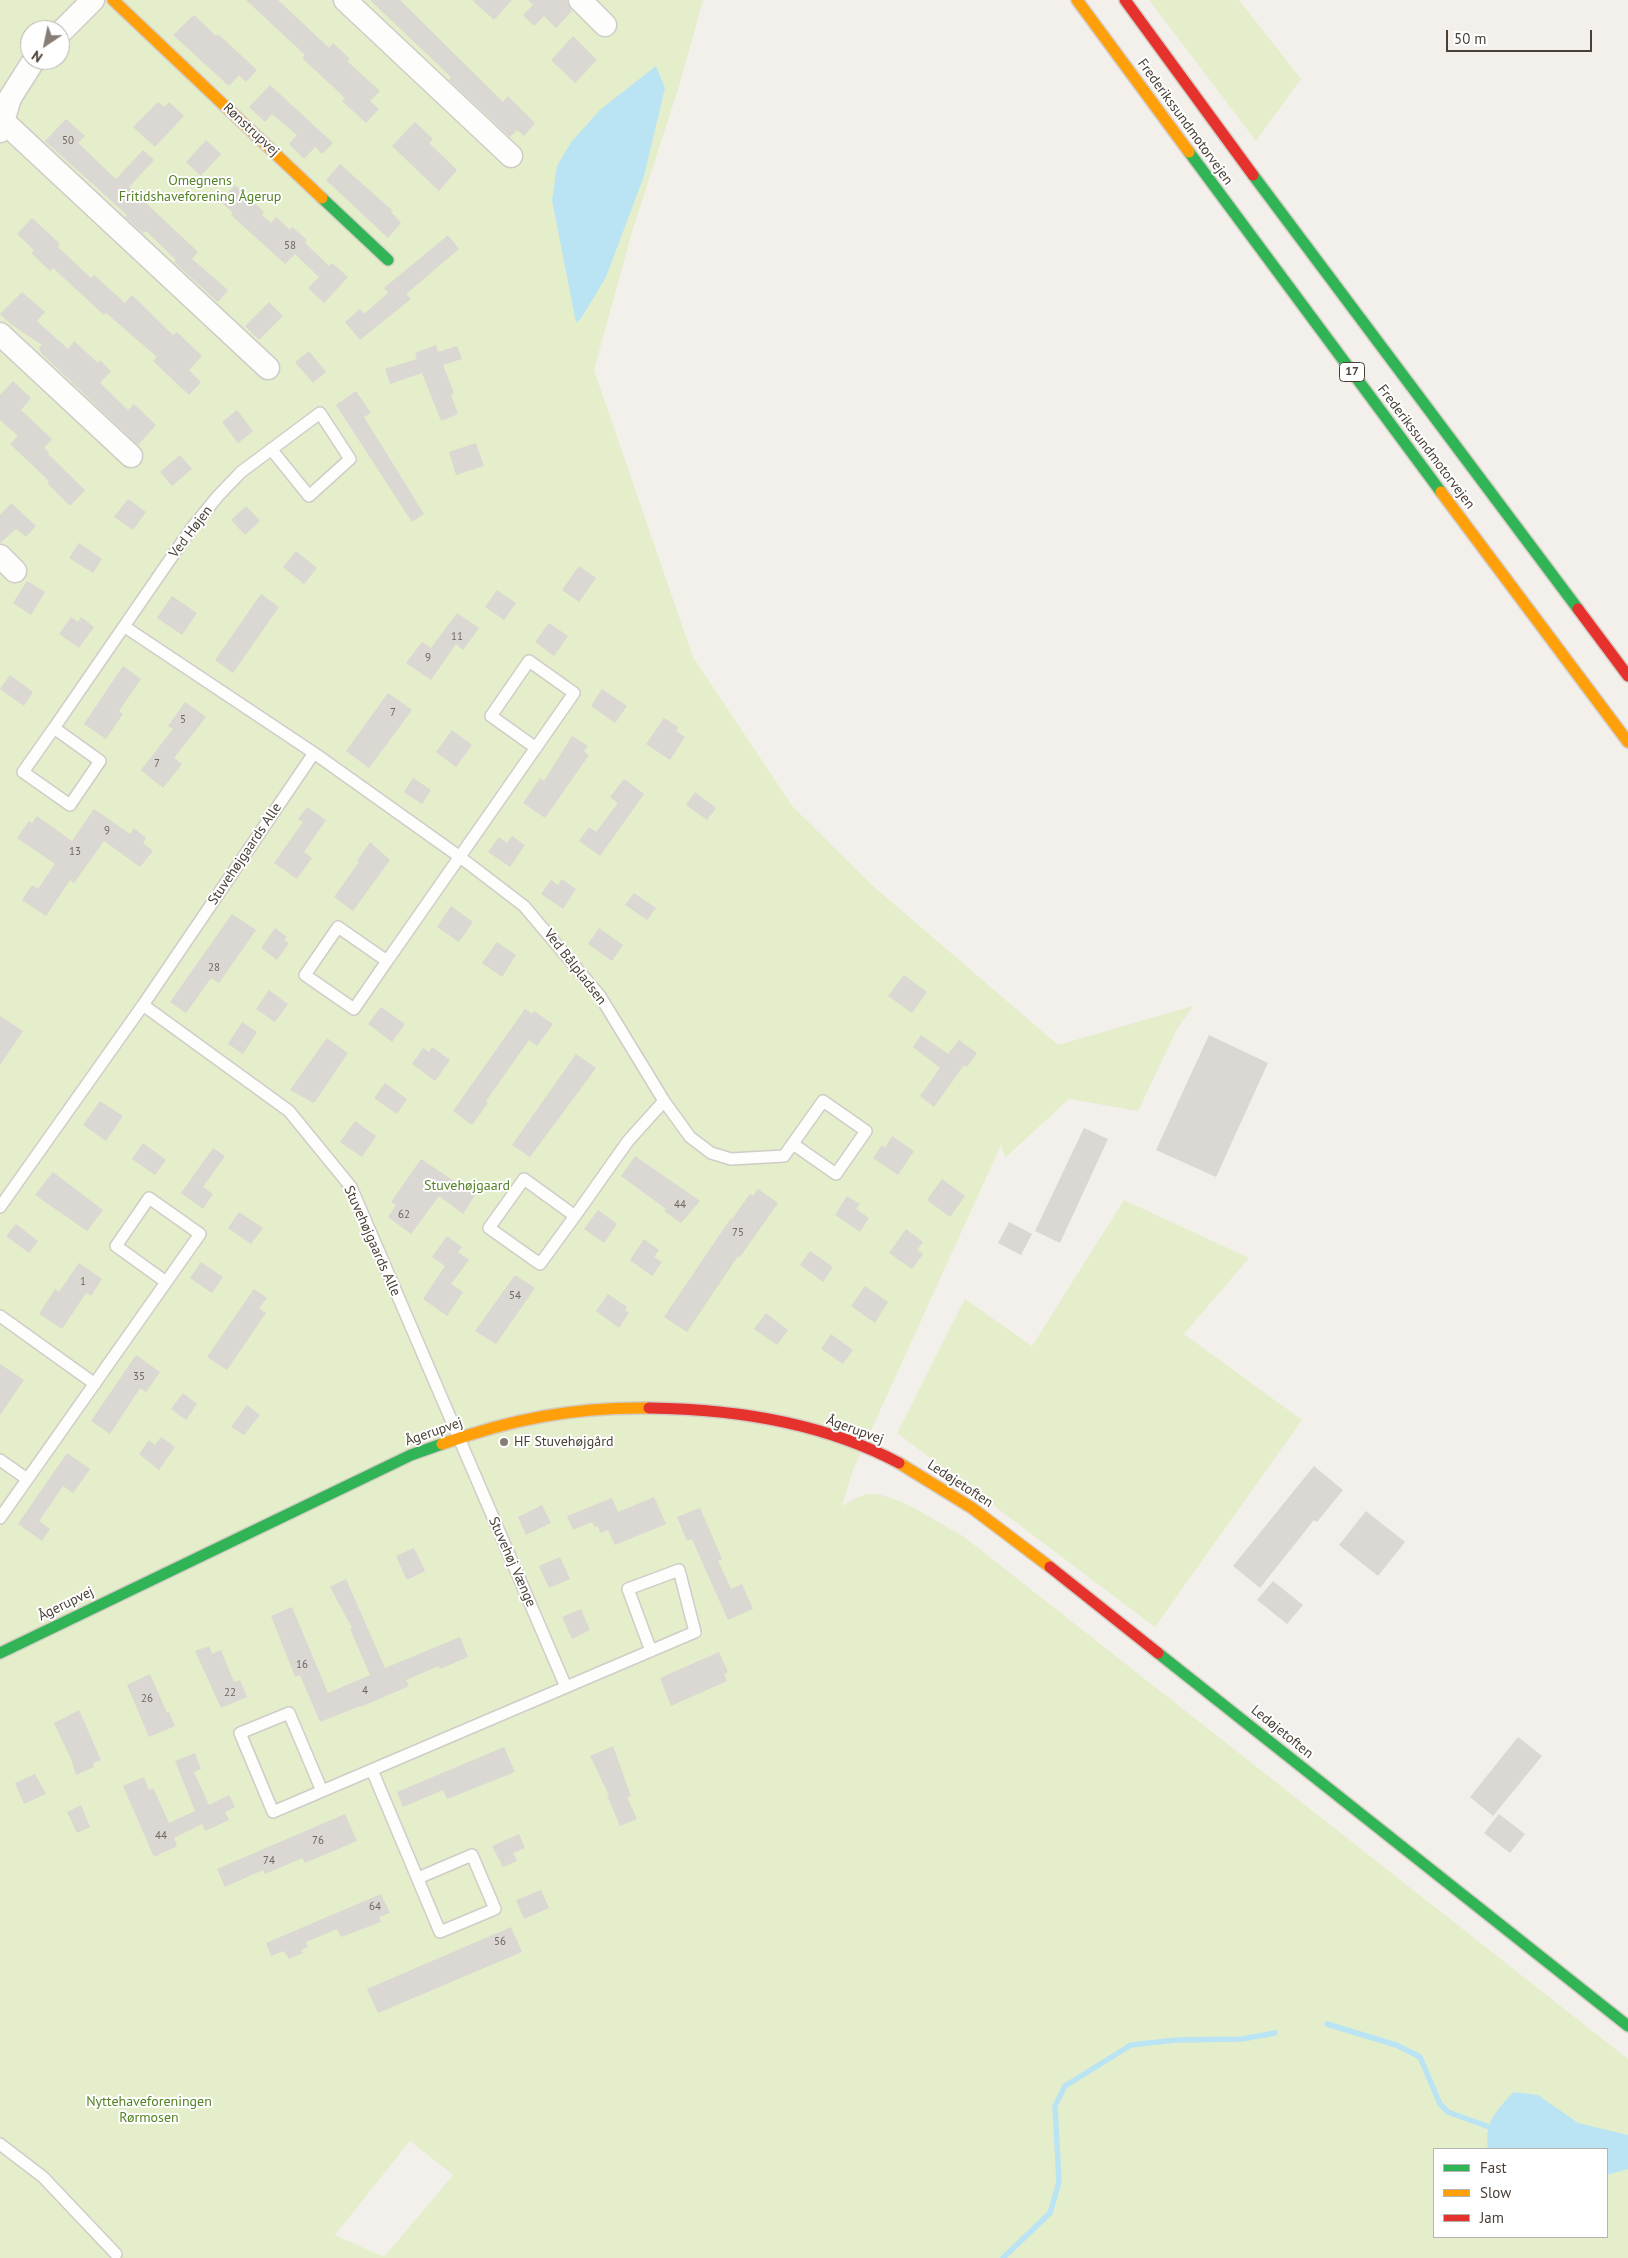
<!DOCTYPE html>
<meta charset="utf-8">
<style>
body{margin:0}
#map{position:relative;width:1628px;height:2258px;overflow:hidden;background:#f3f0ec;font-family:"PT Sans",sans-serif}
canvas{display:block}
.legend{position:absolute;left:1433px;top:2148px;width:175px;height:90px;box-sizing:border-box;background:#fff;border:1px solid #b7b3af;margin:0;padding:6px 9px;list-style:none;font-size:15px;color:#4b4037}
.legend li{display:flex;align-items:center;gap:10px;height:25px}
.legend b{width:25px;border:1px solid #b7b3af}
.north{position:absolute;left:20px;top:20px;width:50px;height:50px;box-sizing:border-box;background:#fff;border:1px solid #b7b3af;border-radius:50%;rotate:214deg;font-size:14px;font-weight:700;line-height:20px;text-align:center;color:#4b4037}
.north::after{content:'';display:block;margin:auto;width:18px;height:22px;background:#867e76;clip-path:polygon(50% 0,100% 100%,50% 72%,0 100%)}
.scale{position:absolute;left:1446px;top:30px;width:146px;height:22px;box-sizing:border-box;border:2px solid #4b4037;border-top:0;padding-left:6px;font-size:15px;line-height:18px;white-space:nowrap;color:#4b4037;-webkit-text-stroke:4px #fff;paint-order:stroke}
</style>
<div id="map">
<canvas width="1628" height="2258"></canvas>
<ul class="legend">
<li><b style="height:6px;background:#30b455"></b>Fast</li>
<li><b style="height:6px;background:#ff9f0a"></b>Slow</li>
<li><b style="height:6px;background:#e5322d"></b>Jam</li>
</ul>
<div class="north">N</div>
<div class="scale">50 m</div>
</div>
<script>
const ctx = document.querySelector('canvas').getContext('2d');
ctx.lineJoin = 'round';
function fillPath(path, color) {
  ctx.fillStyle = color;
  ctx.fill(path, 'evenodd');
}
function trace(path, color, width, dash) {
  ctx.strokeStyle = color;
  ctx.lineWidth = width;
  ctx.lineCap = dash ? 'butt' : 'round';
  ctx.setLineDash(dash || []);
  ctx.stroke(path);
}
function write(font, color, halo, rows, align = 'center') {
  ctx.font = font + ' "PT Sans",sans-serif';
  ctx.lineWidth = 4;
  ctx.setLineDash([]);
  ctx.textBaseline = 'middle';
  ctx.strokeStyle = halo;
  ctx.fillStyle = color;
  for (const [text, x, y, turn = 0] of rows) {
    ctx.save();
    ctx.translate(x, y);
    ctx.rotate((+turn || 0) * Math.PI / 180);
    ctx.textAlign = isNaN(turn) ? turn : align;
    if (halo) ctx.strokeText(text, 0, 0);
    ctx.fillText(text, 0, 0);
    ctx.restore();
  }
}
fillPath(new Path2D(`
 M 0,0 L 703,0 L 680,83 L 632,232 L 594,370 L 693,657 L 793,807 L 873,886 L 1058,1045 L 1193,1006 L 1177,1029 L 1138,1111 L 1069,1099 L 1005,1158 L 1001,1145 L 853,1470 L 842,1506 C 851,1501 859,1495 870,1494 C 895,1492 940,1524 963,1536 L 1628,2059 L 1628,2258 L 0,2258 ZM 30,30 L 60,30 L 60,60 L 30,60 ZM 410,2141 L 453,2175 L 384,2257 L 335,2235 ZM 1434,2149 L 1607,2149 L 1607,2237 L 1434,2237 Z
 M 1149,0 L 1239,0 L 1301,79 L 1256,141 Z
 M 1124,1200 L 1249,1258 L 1184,1334 L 1302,1420 L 1155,1627 L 897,1433 L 965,1299 L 1032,1346 Z`), '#e5eeca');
fillPath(new Path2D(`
 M 656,66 L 665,88 L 644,176 L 606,277 L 582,317 L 576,323 L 552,200 L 557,166 L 572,141 L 601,109 Z
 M 1513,2092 L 1538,2095 L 1578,2123 L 1628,2135 L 1628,2169 L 1607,2175 L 1607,2149 L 1488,2149 C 1484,2122 1496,2112 1513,2092 Z`), '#bae4f3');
trace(new Path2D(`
 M 1327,2024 L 1396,2045 L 1420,2057 L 1440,2104 L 1448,2112 L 1489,2127
 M 1003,2258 L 1050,2213 L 1059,2182 L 1055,2106 L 1065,2086 L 1131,2045 L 1176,2040 L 1242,2039 L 1275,2033`), '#bae4f3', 5.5);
fillPath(new Path2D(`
 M 246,0 L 278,0 L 329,48 L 333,43 L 350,59 L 347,61 L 380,91 L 370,101 L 379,109 L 366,123 L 342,101 L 345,98 L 302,58 L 305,55 Z
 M 370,0 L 400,0 L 503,102 L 508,96 L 535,123 L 524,136 L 517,130 L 510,137 L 449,80 L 451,77 Z
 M 472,0 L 512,0 L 494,20 Z
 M 528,0 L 567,0 L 572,11 L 556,28 L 544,16 L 534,26 L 523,15 L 533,5 Z
 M 194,15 L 216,36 L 218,34 L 257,70 L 246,82 L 239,75 L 229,86 L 173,35 Z
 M 573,36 L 597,60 L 575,83 L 551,60 Z
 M 270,85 L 333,143 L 322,154 L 315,147 L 304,159 L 289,144 L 297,135 L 272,114 L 265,122 L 249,107 Z
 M 158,102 L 164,107 L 169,102 L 184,116 L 155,147 L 133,127 Z
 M 66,119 L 85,136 L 78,143 L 116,179 L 143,150 L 154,160 L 129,187 L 198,252 L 192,259 L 228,290 L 218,302 L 174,262 L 176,260 L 146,231 L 143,233 L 125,217 L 127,215 L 45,141 Z
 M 415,122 L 433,139 L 429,143 L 457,170 L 439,191 L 392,146 Z
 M 206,140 L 221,154 L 201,176 L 186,162 Z
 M 340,164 L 393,211 L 391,212 L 401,223 L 388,238 L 326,180 Z
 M 235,185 L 264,212 L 262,215 L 271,223 L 276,217 L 290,230 L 292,227 L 307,240 L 305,243 L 329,266 L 332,263 L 348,277 L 324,303 L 308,288 L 319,277 L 295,254 L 285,264 L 231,215 L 233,213 L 220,201 Z
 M 32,218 L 60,244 L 58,247 L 91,278 L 94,275 L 125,303 L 132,295 L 173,335 L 177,332 L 202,356 L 189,370 L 201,382 L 189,395 L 153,361 L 157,357 L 106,313 L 104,315 L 53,268 L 50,271 L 31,253 L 34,250 L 17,234 Z
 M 448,235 L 459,249 L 406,294 L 411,299 L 360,340 L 345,322 L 360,309 L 364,314 L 388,293 L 384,288 Z
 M 22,292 L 45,312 L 37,321 L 68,349 L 74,341 L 98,363 L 100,360 L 111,371 L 100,383 L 128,410 L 134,404 L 156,425 L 138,445 L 41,353 L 39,348 L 42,345 L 12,325 L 0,314 Z
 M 269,302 L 283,316 L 259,340 L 245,326 Z
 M 436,345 L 438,352 L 457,346 L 462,359 L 443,365 L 454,393 L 451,395 L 458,414 L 441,421 L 422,373 L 390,384 L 385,369 L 417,359 L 415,353 Z
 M 309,351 L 326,372 L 313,383 L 295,362 Z
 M 13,381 L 31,398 L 21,410 L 52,439 L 44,448 L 49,452 L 48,454 L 85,490 L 70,506 L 47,483 L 49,481 L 10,444 L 18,436 L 0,420 L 0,395 Z
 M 356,391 L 371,413 L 364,417 L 424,514 L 412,522 L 336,405 Z
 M 237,410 L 253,431 L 238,443 L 222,422 Z
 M 476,443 L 484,466 L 456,475 L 449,452 Z
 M 180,455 L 192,469 L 172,486 L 160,472 Z
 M 128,499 L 146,512 L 133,530 L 114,517 Z
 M 11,503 L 36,526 L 26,537 L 16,529 L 0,543 L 0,515 Z
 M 246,506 L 260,521 L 245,535 L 231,520 Z
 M 79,543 L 102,559 L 93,573 L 69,558 Z
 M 296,551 L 317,568 L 304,584 L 283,567 Z
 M 579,566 L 596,578 L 579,602 L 562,590 Z
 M 27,581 L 45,592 L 31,615 L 13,603 Z
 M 497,590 L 516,603 L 504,620 L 485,607 Z
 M 261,594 L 279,607 L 233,673 L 215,660 Z
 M 172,596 L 197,613 L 182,635 L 157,618 Z
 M 457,613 L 479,628 L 463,650 L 456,644 L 431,680 L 406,663 L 422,642 L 431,648 Z
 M 71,617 L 78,622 L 81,617 L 94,627 L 79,648 L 59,634 Z
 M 549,623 L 568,636 L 554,656 L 535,642 Z
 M 123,666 L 141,679 L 119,711 L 123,714 L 106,739 L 84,724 Z
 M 10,675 L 33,692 L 24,706 L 0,689 Z
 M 602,689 L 627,706 L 615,723 L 591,706 Z
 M 388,693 L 412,710 L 369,768 L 346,751 Z
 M 185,702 L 206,717 L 174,758 L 182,764 L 163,788 L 141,770 L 173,729 L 168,726 Z
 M 664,718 L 678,727 L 676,731 L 685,737 L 670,760 L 646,744 Z
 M 452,730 L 472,745 L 456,767 L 436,752 Z
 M 572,736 L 588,746 L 584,751 L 589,755 L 545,818 L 523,803 L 540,778 L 544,781 Z
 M 413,778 L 431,790 L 422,804 L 404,792 Z
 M 624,779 L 644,794 L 600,856 L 579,841 L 589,827 L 596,832 L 618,803 L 610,797 Z
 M 695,792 L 716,808 L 707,820 L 686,805 Z
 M 307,807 L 326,820 L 304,852 L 312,858 L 297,879 L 274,863 L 303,822 L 298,819 Z
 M 94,809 L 130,834 L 134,828 L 146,838 L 143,843 L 153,851 L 140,867 L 104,841 L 74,883 L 70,880 L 46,916 L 22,900 L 32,885 L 38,889 L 55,864 L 17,838 L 29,821 L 32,823 L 37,816 L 72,841 Z
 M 512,836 L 525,845 L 510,867 L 488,852 L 499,837 L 507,843 Z
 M 370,842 L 390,860 L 353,911 L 334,897 L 359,862 L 357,861 Z
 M 562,879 L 576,889 L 563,909 L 541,894 L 551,880 L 558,885 Z
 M 634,893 L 656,908 L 647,920 L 625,905 Z
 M 451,906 L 473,922 L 459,942 L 437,927 Z
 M 232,914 L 256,930 L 219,983 L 211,978 L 186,1013 L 170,1002 Z
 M 275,928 L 287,937 L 284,940 L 289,943 L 277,960 L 261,948 Z
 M 599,928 L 623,945 L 612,961 L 588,944 Z
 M 497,942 L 516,955 L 502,977 L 482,963 Z
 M 904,975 L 927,992 L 912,1013 L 888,996 Z
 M 269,990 L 288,1004 L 275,1022 L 256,1009 Z
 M 381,1007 L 405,1024 L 392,1042 L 368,1024 Z
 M 525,1009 L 532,1014 L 534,1011 L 553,1024 L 537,1046 L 529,1040 L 486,1101 L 488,1103 L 472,1125 L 453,1111 Z
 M 0,1016 L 23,1031 L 0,1065 Z
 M 242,1022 L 257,1032 L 243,1054 L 228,1044 Z
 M 921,1035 L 948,1054 L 959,1040 L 977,1053 L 967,1067 L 964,1065 L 934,1107 L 920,1096 L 940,1068 L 913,1047 Z
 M 1209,1035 L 1268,1063 L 1216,1177 L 1156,1150 Z
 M 327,1038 L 348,1053 L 314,1103 L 290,1090 Z
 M 432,1047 L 450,1060 L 435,1081 L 412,1064 L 423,1048 L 429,1052 Z
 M 576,1054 L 596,1068 L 530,1157 L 512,1145 Z
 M 385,1083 L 407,1099 L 397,1114 L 374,1098 Z
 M 100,1101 L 123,1116 L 106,1141 L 83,1125 Z
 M 355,1121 L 376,1136 L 362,1157 L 340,1142 Z
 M 1084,1128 L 1108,1139 L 1060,1243 L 1035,1231 Z
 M 892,1136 L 914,1151 L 898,1175 L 873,1158 L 882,1145 L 885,1148 Z
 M 143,1143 L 166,1160 L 155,1175 L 132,1159 Z
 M 213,1148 L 225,1156 L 203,1187 L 213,1194 L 203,1209 L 181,1193 Z
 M 635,1156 L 700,1201 L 681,1223 L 664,1211 L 666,1209 L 621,1176 Z
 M 421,1159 L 475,1195 L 463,1214 L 439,1196 L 411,1234 L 388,1217 L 396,1205 L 391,1202 Z
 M 53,1172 L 103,1210 L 87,1231 L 35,1195 Z
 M 942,1179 L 965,1196 L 950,1217 L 927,1200 Z
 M 758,1189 L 778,1203 L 740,1257 L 738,1256 L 687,1332 L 664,1317 L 731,1218 L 732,1219 L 750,1194 L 753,1196 Z
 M 847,1196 L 860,1204 L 856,1209 L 869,1218 L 860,1232 L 835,1215 Z
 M 598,1210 L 617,1224 L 604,1243 L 584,1229 Z
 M 239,1212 L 263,1228 L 251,1244 L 228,1228 Z
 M 1009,1222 L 1032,1234 L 1021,1255 L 998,1243 Z
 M 16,1224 L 38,1241 L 29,1253 L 6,1236 Z
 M 906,1229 L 923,1242 L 917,1250 L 923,1254 L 912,1269 L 889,1253 Z
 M 447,1236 L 462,1247 L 458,1252 L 469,1260 L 451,1284 L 463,1292 L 447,1316 L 423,1299 L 445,1266 L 432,1257 Z
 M 644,1239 L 659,1250 L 654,1257 L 662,1262 L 652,1276 L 630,1260 Z
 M 810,1251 L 833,1267 L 823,1282 L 800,1265 Z
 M 201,1262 L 223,1277 L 212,1293 L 190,1278 Z
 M 79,1263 L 102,1279 L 91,1296 L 86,1293 L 62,1329 L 39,1314 L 55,1289 L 59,1292 Z
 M 515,1275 L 535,1288 L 496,1344 L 475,1331 Z
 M 865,1286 L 888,1302 L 875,1323 L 851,1306 Z
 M 254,1289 L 267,1298 L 259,1308 L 266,1313 L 227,1370 L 207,1357 Z
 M 608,1294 L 627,1307 L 625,1310 L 629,1313 L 619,1328 L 596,1311 Z
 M 766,1313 L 788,1330 L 777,1345 L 754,1329 Z
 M 831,1334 L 853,1350 L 843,1364 L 821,1349 Z
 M 136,1355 L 160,1372 L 146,1392 L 140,1388 L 110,1434 L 91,1421 Z
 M 0,1364 L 24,1380 L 0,1415 Z
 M 183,1393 L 197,1404 L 186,1420 L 171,1409 Z
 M 247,1405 L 260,1415 L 244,1435 L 231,1427 Z
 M 161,1437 L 175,1447 L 159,1470 L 139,1454 L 149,1440 L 155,1445 Z
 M 67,1453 L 90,1469 L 73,1493 L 63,1486 L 39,1521 L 50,1529 L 42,1541 L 18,1524 Z
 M 1314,1466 L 1343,1490 L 1317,1522 L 1314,1520 L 1260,1588 L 1233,1566 Z
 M 654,1497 L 666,1524 L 615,1545 L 608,1530 L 600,1533 L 598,1526 L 595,1527 L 592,1522 L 573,1530 L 567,1516 L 612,1498 L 618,1512 Z
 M 542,1505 L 551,1523 L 526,1535 L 518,1517 Z
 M 700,1508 L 722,1559 L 718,1561 L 731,1589 L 742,1584 L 753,1609 L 728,1620 L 692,1539 L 687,1541 L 677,1517 Z
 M 1366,1511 L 1405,1542 L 1378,1576 L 1339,1545 Z
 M 414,1548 L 425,1571 L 407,1580 L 396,1556 Z
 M 560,1557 L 570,1579 L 549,1588 L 539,1566 Z
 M 346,1579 L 385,1668 L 460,1637 L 468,1657 L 440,1669 L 439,1666 L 406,1680 L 409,1686 L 361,1707 L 360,1706 L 320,1722 L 300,1675 L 295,1677 L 271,1616 L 292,1607 L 328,1693 L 370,1675 L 350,1629 L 352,1628 L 330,1587 Z
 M 1273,1581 L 1303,1605 L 1287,1624 L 1257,1600 Z
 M 581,1609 L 590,1630 L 572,1639 L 562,1617 Z
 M 209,1646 L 212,1654 L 221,1650 L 234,1682 L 240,1680 L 247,1697 L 221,1708 L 195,1651 Z
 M 719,1652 L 728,1672 L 724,1674 L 727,1681 L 671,1706 L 660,1678 Z
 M 150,1674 L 167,1713 L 169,1712 L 175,1726 L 149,1737 L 127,1685 Z
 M 79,1710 L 101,1760 L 93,1763 L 94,1767 L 76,1775 L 71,1759 L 54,1723 Z
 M 1518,1737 L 1542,1756 L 1493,1816 L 1470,1797 Z
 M 613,1746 L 631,1796 L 627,1797 L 637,1819 L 620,1826 L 607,1795 L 609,1795 L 590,1756 Z
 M 504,1747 L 515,1772 L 447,1799 L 443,1790 L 403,1807 L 397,1792 Z
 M 195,1753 L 201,1769 L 194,1772 L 209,1805 L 229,1795 L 235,1807 L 225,1812 L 229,1820 L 205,1831 L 202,1824 L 174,1838 L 177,1846 L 154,1857 L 123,1786 L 144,1777 L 149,1790 L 153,1788 L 169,1823 L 195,1811 L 175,1761 Z
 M 35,1774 L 46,1794 L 24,1804 L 15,1783 Z
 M 81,1805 L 90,1827 L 77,1833 L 67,1812 Z
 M 345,1814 L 357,1841 L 305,1863 L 302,1858 L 265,1874 L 263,1870 L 225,1887 L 217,1869 Z
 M 1499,1814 L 1525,1834 L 1510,1853 L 1484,1833 Z
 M 519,1834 L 525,1848 L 513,1853 L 517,1861 L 503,1867 L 492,1846 Z
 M 541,1890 L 549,1908 L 524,1919 L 516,1900 Z
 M 381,1894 L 390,1913 L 379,1917 L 381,1922 L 341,1937 L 337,1929 L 306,1942 L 308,1947 L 301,1950 L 303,1953 L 289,1959 L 284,1951 L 271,1956 L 266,1943 Z
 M 511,1927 L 522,1952 L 378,2013 L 367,1989 Z`), '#dbd7d3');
const lane = new Path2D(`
 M 125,627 L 314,753 L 460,857 L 524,906 L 600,996 L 664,1101 L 690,1137 L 711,1153 L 731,1159 L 784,1156 L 823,1101 L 866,1131 L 836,1174 L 793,1144
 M 54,728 L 23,772 L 70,805 L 100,761 L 54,728 L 191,529 L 218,496 L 241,472 L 320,413 L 350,459 L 309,496 L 271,449
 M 314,753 L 143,1005 L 289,1111 L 351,1187 L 566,1687
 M 338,927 L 387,961 L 354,1009 L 305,975 Z
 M 387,961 L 574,693 L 529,661 L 491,716 L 536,748
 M 0,1207 L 143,1005
 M 575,1216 L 540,1264 L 489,1228 L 524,1179 L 575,1216 L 628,1141 L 664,1101
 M 0,1316 L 95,1384
 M 0,1460 L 27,1479
 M 0,1518 L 200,1234 L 149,1198 L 116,1246 L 166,1282
 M 372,1770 L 440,1932 L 495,1909 L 472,1855 L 418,1878
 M 322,1791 L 289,1713 L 240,1733 L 273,1812 C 414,1752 554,1692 695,1632 L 679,1570 L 628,1589 L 651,1651
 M 0,2144 L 43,2177 L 116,2254`);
const street = new Path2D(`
 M 345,0 L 511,156
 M 580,0 L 605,25
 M 60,33 L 93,0
 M 3,121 L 268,368
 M 0,131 L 10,98 L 34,60
 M 0,334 L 131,456
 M 0,556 L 15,571`);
const fast = new Path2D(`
 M 1189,152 L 1441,492
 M 1253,175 L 1578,609
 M 322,198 L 388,260
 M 0,1653 L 411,1455 L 442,1444
 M 1158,1653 L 1628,2026`);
const slow = new Path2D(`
 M 113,0 L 322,198
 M 1077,0 L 1189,152
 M 1441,492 L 1628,742
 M 442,1444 C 512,1419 574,1407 649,1408
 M 899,1463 L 972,1508 L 1050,1567`);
const jam = new Path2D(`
 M 1125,0 L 1253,175
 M 1578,609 L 1628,676
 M 649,1408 C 733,1409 824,1423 899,1463
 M 1050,1567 L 1158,1653`);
trace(lane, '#d0ccc8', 14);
trace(street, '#d0ccc8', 25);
trace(fast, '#d4cdc4', 14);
trace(slow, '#d4cdc4', 14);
trace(jam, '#d4cdc4', 14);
trace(lane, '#fdfdfc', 11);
trace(street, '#fdfdfc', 22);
trace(fast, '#30b455', 11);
trace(slow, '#ff9f0a', 11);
trace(jam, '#e5322d', 11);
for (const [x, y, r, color] of [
 [504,1442,5,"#867e76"]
]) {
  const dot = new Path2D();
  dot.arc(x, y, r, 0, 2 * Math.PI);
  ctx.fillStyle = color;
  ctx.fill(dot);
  trace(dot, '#fff', 2);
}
write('11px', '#706760', null, [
 ["50",68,141],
 ["58",290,246],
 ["11",457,637],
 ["9",428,658],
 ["7",393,713],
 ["5",183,720],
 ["7",157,764],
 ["9",107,831],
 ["13",75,852],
 ["28",214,968],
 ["44",680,1205],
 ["62",404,1215],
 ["75",738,1233],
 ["1",83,1282],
 ["54",515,1296],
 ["35",139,1377],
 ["16",302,1665],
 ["4",365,1691],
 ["22",230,1693],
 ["26",147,1699],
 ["44",161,1836],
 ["76",318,1841],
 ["74",269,1861],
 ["64",375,1907],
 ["56",500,1942]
]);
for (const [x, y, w] of [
 [1352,372,25]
]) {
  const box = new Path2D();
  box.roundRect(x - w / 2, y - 9.5, w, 19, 4);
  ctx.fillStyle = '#fff';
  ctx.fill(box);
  trace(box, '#4b4037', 1);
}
write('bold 12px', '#4b4037', null, [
 ["17",1352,372]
]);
write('14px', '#4b4037', '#fff', [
 ["Frederikssundmotorvejen",1185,122,54],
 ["Rønstrupvej",251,130,43],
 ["Frederikssundmotorvejen",1426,447,53],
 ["Ved Højen",191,532,-53],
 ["Stuvehøjgaards Alle",245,854,-56],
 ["Ved Bålpladsen",575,967,52],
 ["Stuvehøjgaards Alle",372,1241,66],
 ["Ågerupvej",855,1430,20],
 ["Ågerupvej",434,1432,-19],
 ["Ledøjetoften",960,1484,33],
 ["Stuvehøj Vænge",512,1562,66],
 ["Ågerupvej",66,1604,-26],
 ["Ledøjetoften",1282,1732,39]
]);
write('14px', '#548224', '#fff', [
 ["Omegnens",200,181],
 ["Fritidshaveforening Ågerup",200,197],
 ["Stuvehøjgaard",467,1186],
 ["Nyttehaveforeningen",149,2102],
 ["Rørmosen",149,2118]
]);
write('14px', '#4b4037', '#fff', [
 ["HF Stuvehøjgård",514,1442]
], 'left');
</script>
